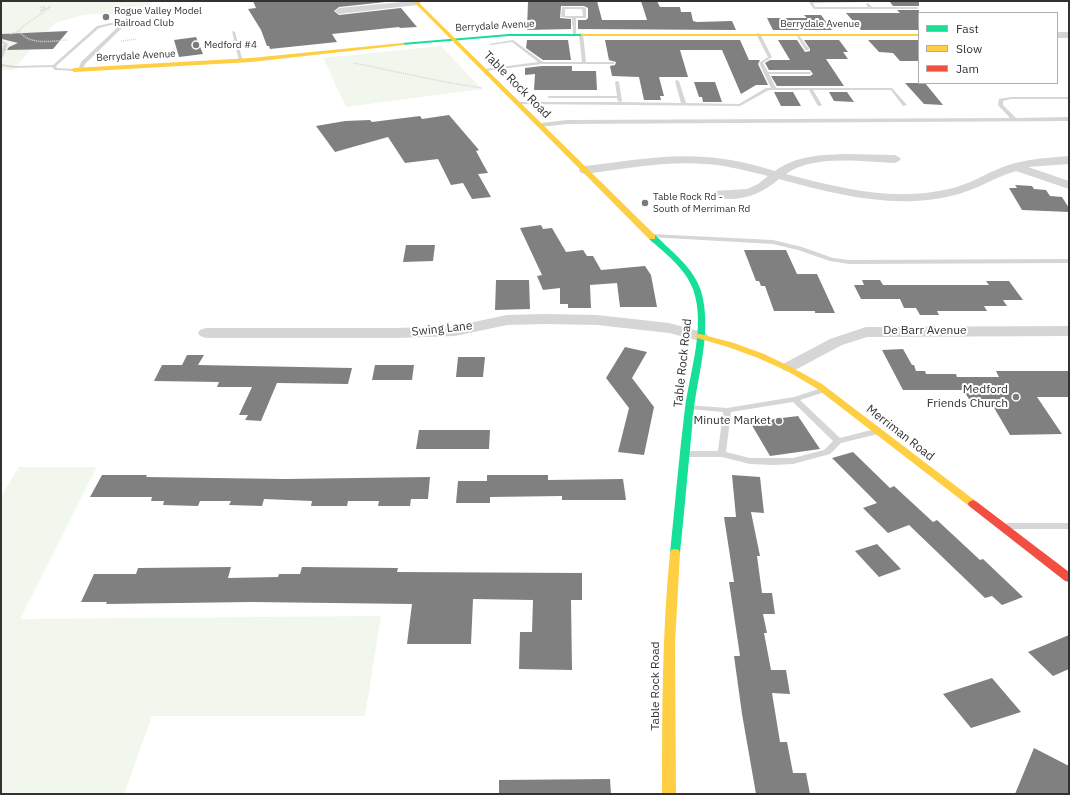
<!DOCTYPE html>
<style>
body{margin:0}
#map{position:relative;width:1070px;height:795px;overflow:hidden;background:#fff;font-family:"IBM Plex Sans",sans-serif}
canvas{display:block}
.frame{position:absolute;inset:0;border:2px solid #323232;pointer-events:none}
.legend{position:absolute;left:918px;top:12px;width:140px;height:72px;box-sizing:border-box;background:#fff;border:1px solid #adadad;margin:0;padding:5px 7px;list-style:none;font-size:12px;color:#323232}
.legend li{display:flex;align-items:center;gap:8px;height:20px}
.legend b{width:20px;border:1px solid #adadad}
</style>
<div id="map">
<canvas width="1070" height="795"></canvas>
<div class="frame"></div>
<ul class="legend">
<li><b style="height:5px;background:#16e098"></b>Fast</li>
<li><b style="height:5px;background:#ffcf43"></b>Slow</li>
<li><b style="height:5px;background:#f24e42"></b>Jam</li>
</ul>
</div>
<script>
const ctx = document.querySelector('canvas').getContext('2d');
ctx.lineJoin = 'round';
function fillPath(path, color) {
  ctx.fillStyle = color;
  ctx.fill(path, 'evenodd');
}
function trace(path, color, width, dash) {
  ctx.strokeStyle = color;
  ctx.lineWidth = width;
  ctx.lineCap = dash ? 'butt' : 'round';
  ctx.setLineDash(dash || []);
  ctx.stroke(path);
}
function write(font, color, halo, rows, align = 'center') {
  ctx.font = font + ' "IBM Plex Sans",sans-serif';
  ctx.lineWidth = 4;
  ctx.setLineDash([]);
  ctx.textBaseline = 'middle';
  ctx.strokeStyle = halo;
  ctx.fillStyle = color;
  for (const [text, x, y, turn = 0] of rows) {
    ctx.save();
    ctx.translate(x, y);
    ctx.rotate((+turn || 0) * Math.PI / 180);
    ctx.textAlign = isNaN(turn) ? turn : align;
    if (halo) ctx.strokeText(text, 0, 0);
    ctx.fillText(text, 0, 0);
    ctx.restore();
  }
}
fillPath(new Path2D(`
 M 1,1 L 154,1 L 143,12 L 83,15 L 55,23 L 13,70 L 1,70 Z
 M 441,46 L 482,89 L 346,107 L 323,58 Z
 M 19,467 L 97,467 L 20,619 L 381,616 L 365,716 L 152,716 L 124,794 L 1,794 L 1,496 Z`), '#f2f7ee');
fillPath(new Path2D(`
 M 253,1 L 395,1 L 339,7 L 334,11 L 339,15 L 401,8 L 417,27 L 400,28 L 399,27 L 332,34 L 337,42 L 270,49 L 269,46 L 267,46 L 261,30 L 248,9 L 256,8 Z
 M 528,1 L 597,1 L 602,20 L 647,20 L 641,1 L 657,1 L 660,7 L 680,7 L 681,12 L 691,12 L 693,21 L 697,22 L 732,21 L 736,30 L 578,29 L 578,20 L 586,20 L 588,18 L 588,8 L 584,6 L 561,6 L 560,18 L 571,19 L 571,29 L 527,30 Z
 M 890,2 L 919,2 L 919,6 L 893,6 Z
 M 897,10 L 919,10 L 919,30 L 861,30 L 846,13 L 900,13 Z
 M 804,15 L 821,15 L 832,30 L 773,30 L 767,18 L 807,18 Z
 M 68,31 L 53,49 L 7,50 L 9,47 L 18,43 L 2,39 L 2,34 Z
 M 196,37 L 203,54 L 179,57 L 174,40 Z
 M 527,40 L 568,40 L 571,60 L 543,60 L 526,48 Z
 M 605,40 L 740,40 L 749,60 L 760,60 L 758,64 L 768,85 L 756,85 L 741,94 L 722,50 L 680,50 L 688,77 L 659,77 L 664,96 L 660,96 L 661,100 L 644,100 L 639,77 L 612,76 L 610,66 L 615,65 L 616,62 L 609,60 Z
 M 778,40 L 797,40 L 805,52 L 810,51 L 810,49 L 804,40 L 839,40 L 848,52 L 843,52 L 848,59 L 826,59 L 844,86 L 777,86 L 771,76 L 810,76 L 813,74 L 810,70 L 769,70 L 765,63 L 770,60 L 790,60 Z
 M 868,40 L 919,40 L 919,61 L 900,61 L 893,53 L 879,52 Z
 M 542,66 L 572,66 L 572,71 L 596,71 L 597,90 L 534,90 L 535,74 L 525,75 L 525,68 Z
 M 694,82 L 715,82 L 722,102 L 703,102 L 702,97 L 699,97 Z
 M 905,83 L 925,83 L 943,105 L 924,104 Z
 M 774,92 L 793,92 L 801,106 L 781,106 Z
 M 829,92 L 847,92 L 854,102 L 834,101 Z
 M 449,115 L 479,150 L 476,151 L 488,173 L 478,174 L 491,197 L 472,199 L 463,183 L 451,185 L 438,159 L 405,163 L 388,137 L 335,152 L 316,126 L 345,121 L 370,120 L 372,122 L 420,116 L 422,119 Z
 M 1015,185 L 1032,186 L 1034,189 L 1046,190 L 1050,196 L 1062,197 L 1069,208 L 1069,212 L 1022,210 L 1009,188 L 1017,188 Z
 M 541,225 L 543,229 L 552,228 L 566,252 L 583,250 L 587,256 L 593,256 L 601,270 L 645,266 L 651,275 L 657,307 L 620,307 L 617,283 L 590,285 L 591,308 L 568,308 L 568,304 L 560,304 L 560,288 L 543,290 L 537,276 L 542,275 L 520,228 Z
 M 406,245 L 435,245 L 433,261 L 403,262 Z
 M 744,250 L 786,250 L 797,274 L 817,274 L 835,313 L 815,313 L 815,311 L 774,311 L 765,286 L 761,286 L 759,281 L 756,281 Z
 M 496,280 L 529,280 L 530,309 L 495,310 Z
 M 862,280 L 880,280 L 883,285 L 989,285 L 986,281 L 1009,281 L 1023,300 L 1003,300 L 1007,306 L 984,306 L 987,311 L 937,311 L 939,315 L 920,315 L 916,308 L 904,308 L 900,299 L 861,299 L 854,285 L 864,285 Z
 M 625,347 L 647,352 L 632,378 L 654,407 L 644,455 L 618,452 L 629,408 L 606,378 Z
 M 903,349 L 912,365 L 914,365 L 916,371 L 925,371 L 926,374 L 956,374 L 957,377 L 999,377 L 996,371 L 1069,371 L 1069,397 L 1037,397 L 1062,434 L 1010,435 L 989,399 L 969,399 L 963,390 L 903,390 L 882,350 Z
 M 187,355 L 204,355 L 198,365 L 352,368 L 348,384 L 277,383 L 261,421 L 245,420 L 248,415 L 239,415 L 252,387 L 217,387 L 219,382 L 154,381 L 162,365 L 182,365 Z
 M 458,357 L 485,357 L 483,377 L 456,377 Z
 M 375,365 L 414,365 L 412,380 L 372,380 Z
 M 798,416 L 820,449 L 770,456 L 750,422 Z
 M 419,430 L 490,430 L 489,449 L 416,449 Z
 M 853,452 L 890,488 L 894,486 L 933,522 L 937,520 L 980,560 L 983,559 L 1023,597 L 1002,605 L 992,596 L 985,598 L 909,525 L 888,533 L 863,508 L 877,503 L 832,458 Z
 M 102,475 L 147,475 L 146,477 L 285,479 L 430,477 L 428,499 L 411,499 L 410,506 L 378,506 L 379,501 L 348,501 L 347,506 L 311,506 L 312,501 L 264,499 L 262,506 L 229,505 L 231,501 L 200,501 L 198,506 L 163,505 L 164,501 L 151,501 L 152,497 L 90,497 Z
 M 487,475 L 548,475 L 548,480 L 623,479 L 626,500 L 562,500 L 562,496 L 490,497 L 490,503 L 456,503 L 458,481 L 487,481 Z
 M 732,475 L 760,477 L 764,513 L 751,512 L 760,556 L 757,556 L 762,593 L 772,593 L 775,614 L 763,614 L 767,633 L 764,633 L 771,670 L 786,670 L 790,694 L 772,693 L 780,742 L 787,742 L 793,773 L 806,773 L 810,794 L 756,794 L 742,714 L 734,656 L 740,656 L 729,582 L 734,582 L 724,517 L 736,517 Z
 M 877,544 L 901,569 L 879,577 L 855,551 Z
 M 231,567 L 228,578 L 278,577 L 279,574 L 300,574 L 302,567 L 398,568 L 397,572 L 582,573 L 582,600 L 571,600 L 572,670 L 519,669 L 520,632 L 532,632 L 533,600 L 473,599 L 471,644 L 407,644 L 412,604 L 252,602 L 106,604 L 107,602 L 81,602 L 94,574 L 136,574 L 138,568 Z
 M 1069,635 L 1069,669 L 1053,676 L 1028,652 Z
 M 992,678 L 1021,712 L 971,728 L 943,694 Z
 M 1034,748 L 1069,766 L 1069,794 L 1015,794 Z
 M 610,779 L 611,794 L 499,794 L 499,780 Z`), '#808080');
trace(new Path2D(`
 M 40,7 L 45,7 L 40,11 L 50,7 L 21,28 L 19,31 C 30,46 51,41 67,40
 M 10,34 L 19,31
 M 121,41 L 137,39
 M 354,63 L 445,82 L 482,88`), '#d6d6d6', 1.5, [1, 1]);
fillPath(new Path2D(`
 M 810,1 L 867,1 L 865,2 L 813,3 L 815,7 L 868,7 L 866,4 L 868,3 L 872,7 L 917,7 L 919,8 L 917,9 L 814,9 L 809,2 Z
 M 562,7 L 584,7 L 586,8 L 586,18 L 576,18 L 576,35 L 573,34 L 572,18 L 561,17 ZM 565,9 L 582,9 L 583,16 L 565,16 Z
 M 131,12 L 134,13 L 124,26 L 85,64 L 82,71 L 78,70 L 81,62 L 120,25 L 111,25 L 99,28 L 56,66 L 57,68 L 74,69 L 76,70 L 76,71 L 55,70 L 52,67 L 15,68 L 1,66 L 1,64 L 15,66 L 53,65 L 97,26 L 111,23 L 122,23 Z
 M 232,31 L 235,32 L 243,62 L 239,61 Z
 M 581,33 L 583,34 L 586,62 L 614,62 L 614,64 L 542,64 L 485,71 L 483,70 L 485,69 L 538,62 L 512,42 L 491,45 L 489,44 L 513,40 L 543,62 L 582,62 L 579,34 Z
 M 758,33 L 760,34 L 772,57 L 763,63 L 768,72 L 810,72 L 812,73 L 810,74 L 769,74 L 776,88 L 892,88 L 907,105 L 903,106 L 891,90 L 813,90 L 822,105 L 820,106 L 818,106 L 809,90 L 769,90 L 740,106 L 518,104 L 516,103 L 518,102 L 620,102 L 618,101 L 617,98 L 549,98 L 547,97 L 549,96 L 617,96 L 615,82 L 617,81 L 619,82 L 622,101 L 620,102 L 681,103 L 675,81 L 677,80 L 679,81 L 686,103 L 739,104 L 766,88 L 771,88 L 759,63 L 768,57 L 756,34 Z
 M 796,34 L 798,34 L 809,49 L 809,50 L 805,50 Z
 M 1,40 L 8,44 L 3,57 L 1,58 L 1,51 L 4,44 L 1,43 Z
 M 1011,97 L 1069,97 L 1069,99 L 1011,99 L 1003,101 L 1003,105 L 1016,118 L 1069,117 L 1069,121 L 567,124 L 541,127 L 538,125 L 541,123 L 567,120 L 1010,118 L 998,105 L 999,99 Z
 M 651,234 L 773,240 L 802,247 L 833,258 L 849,260 L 1069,259 L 1069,263 L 849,264 L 830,261 L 798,250 L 773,244 L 649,237 L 649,235 Z
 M 822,388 L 825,388 L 826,390 L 825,392 L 800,400 L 840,438 L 875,429 L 879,432 L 878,434 L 841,443 L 830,454 L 793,464 L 773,465 L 750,464 L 722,457 L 686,457 L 682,454 L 686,451 L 718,451 L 723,412 L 690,409 L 686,407 L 687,405 L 727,408 L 794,397 ZM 793,402 L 833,441 L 824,450 L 793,458 L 750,458 L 726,452 L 731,412 Z
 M 1008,523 L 1069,523 L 1069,529 L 1008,529 L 1005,528 L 1003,526 L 1005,524 Z`), '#d6d6d6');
fillPath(new Path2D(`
 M 412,1 L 419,1 L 421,3 L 417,5 L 339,14 L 335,11 L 339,8 Z
 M 1057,32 L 1069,32 L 1069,38 L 1057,38 Z
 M 844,154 L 895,155 L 899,157 L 901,159 L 899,161 L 895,163 C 862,162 814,154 786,174 C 839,188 894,202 949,189 C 968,185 985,174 1003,167 C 1024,159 1046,158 1069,156 L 1069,164 L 1028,167 L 1069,181 L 1069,189 L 1016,171 C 996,177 979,188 959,194 C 899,211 838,195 779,179 C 761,195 738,203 714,197 L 712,194 L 714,191 L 747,189 L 758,184 L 768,176 C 747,171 726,165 705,164 C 665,161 624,169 585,174 L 581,173 L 579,170 L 581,167 L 585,166 C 624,162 664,154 703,157 C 728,158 752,164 775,171 C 795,156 820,155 844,154 Z
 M 545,314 L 597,315 L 669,323 L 706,333 L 708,336 L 706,339 L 700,341 L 669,333 L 597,325 L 545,324 L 507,325 L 455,336 L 396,338 L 206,338 L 200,336 L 198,333 L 200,330 L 206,328 L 396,328 L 455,326 L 507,315 Z
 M 1069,326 L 1069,336 L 867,337 L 842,345 L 795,370 L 789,372 L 783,370 L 781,367 L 783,364 L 830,339 L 866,327 Z`), '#d6d6d6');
fillPath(new Path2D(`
 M 509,34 L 583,34 L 585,35 L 583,36 L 509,36 L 402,45 L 400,44 L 402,43 Z
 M 649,235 L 655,235 C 671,251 694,268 701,291 C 712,328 699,370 694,408 C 689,456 685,505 680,553 L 679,556 L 675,557 L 671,556 L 670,553 C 675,505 679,456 685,408 C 690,371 706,326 693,289 C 685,268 665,253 649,239 Z`), '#16e098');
fillPath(new Path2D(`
 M 413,1 L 417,1 L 655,235 L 655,239 L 649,239 Z
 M 581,34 L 919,34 L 919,36 L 581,36 Z
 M 402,43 L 404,43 L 404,45 L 251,62 L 74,72 L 71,70 L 74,68 L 251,58 Z
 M 697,334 L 700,334 L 734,343 L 764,354 L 793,368 L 822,384 L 977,502 L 978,504 L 977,506 L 969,506 L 816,388 L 787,371 L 758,358 L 728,347 L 697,338 L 696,336 Z
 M 675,549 L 679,550 L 680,553 L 675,643 L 676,794 L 662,794 C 662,713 662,633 670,553 L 671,550 Z`), '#ffcf43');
fillPath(new Path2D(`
 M 973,500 L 977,502 L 1069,572 L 1069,582 L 1065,581 L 969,506 L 968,504 L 969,502 Z`), '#f24e42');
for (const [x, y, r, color] of [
 [106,17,4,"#7a7a7a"],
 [196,45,4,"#7a7a7a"],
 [645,203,4,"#7a7a7a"],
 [1016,397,4,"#7a7a7a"],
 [779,421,4,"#7a7a7a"]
]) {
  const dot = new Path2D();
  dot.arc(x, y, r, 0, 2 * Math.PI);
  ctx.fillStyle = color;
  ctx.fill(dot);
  trace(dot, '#fff', 1.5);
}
write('10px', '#323232', '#fff', [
 ["Rogue Valley Model",114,11],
 ["Railroad Club",114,23],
 ["Medford #4",204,45],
 ["Table Rock Rd -",653,197],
 ["South of Merriman Rd",653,209]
], 'left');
write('10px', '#323232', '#fff', [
 ["Berrydale Avenue",820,24],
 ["Berrydale Avenue",495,26,-3],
 ["Berrydale Avenue",136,56,-3]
]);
write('12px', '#323232', '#fff', [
 ["Table Rock Road",517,85,45],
 ["Swing Lane",442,329,-6],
 ["De Barr Avenue",925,331],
 ["Table Rock Road",683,363,-84],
 ["Merriman Road",900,433,38],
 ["Table Rock Road",656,686,-90]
]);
write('12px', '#323232', '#fff', [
 ["Medford",1008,390],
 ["Friends Church",1008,404],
 ["Minute Market",771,421]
], 'right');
</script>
